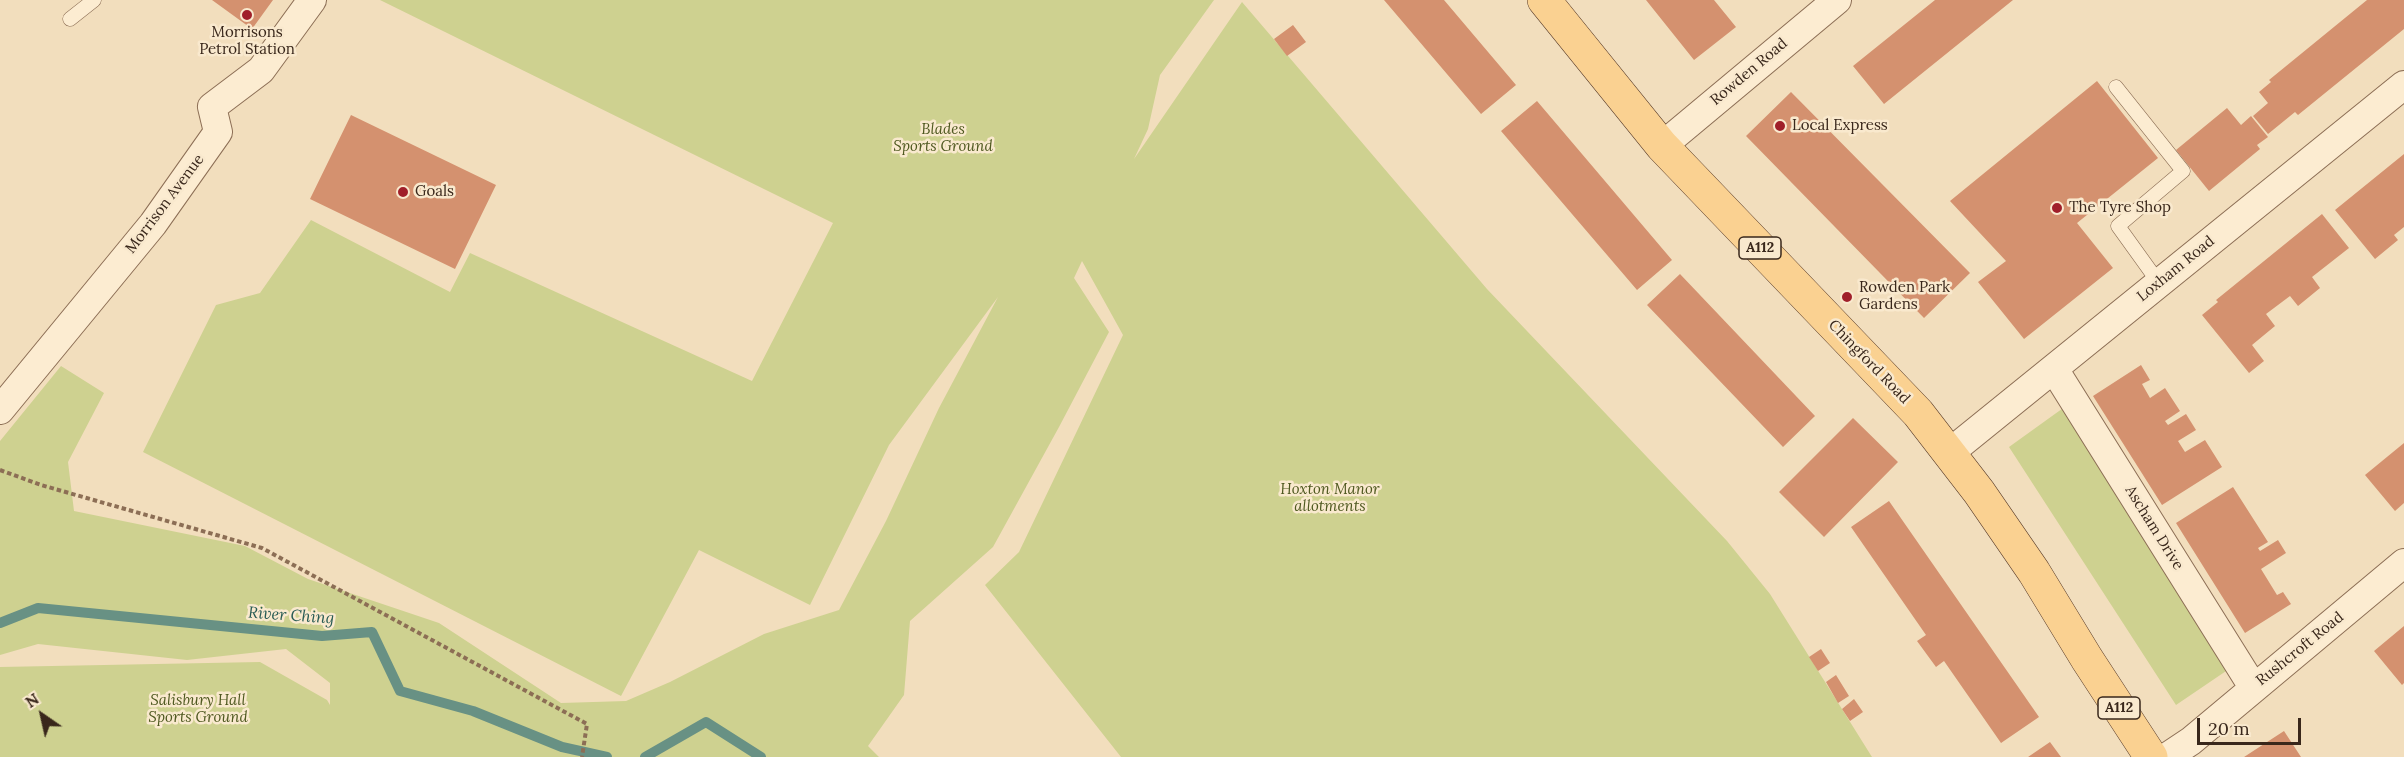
<!DOCTYPE html>
<style>
body{margin:0}
#map{position:relative;width:2404px;height:757px;overflow:hidden;background:#f2debd;font-family:Lora,serif}
canvas{display:block}
.north{position:absolute;left:12px;top:685px;width:60px;height:60px;-webkit-text-stroke:4px #f9e9ce;paint-order:stroke;rotate:326deg;font-size:16px;font-weight:700;line-height:24px;text-align:center;color:#39271b}
.north::after{content:'';display:block;margin:auto;width:21px;height:27px;background:#39271b;clip-path:polygon(50% 0,100% 100%,50% 72%,0 100%)}
.scale{position:absolute;left:2197px;top:718px;width:104px;height:27px;box-sizing:border-box;border:3px solid #39271b;border-top:0;padding-left:8px;font-size:18px;line-height:21px;white-space:nowrap;color:#39271b;-webkit-text-stroke:4px #f9e9ce;paint-order:stroke}
</style>
<div id="map">
<canvas width="2404" height="757"></canvas>
<div class="north">N</div>
<div class="scale">20 m</div>
</div>
<script>
const ctx = document.querySelector('canvas').getContext('2d');
ctx.lineJoin = 'round';
function fillPath(path, color) {
  ctx.fillStyle = color;
  ctx.fill(path, 'evenodd');
}
function trace(path, color, width, dash) {
  ctx.strokeStyle = color;
  ctx.lineWidth = width;
  ctx.lineCap = dash ? 'butt' : 'round';
  ctx.setLineDash(dash || []);
  ctx.stroke(path);
}
function write(font, color, halo, rows, align = 'center') {
  ctx.font = font + ' Lora,serif';
  ctx.lineWidth = 5;
  ctx.setLineDash([]);
  ctx.textBaseline = 'middle';
  ctx.strokeStyle = halo;
  ctx.fillStyle = color;
  for (const [text, x, y, turn = 0] of rows) {
    ctx.save();
    ctx.translate(x, y);
    ctx.rotate((+turn || 0) * Math.PI / 180);
    ctx.textAlign = isNaN(turn) ? turn : align;
    if (halo) ctx.strokeText(text, 0, 0);
    ctx.fillText(text, 0, 0);
    ctx.restore();
  }
}
fillPath(new Path2D(`
 M 380,0 L 1214,0 L 1160,75 L 1148,129 L 1134,159 L 1242,2 L 1487,289 L 1727,541 L 1770,594 L 1872,757 L 1121,757 L 985,585 L 1019,552 L 1123,335 L 1082,261 L 1074,278 L 1109,332 L 1059,427 L 993,547 L 910,621 L 904,695 L 868,746 L 879,757 L 0,757 L 0,667 L 260,662 L 327,700 L 330,705 L 330,683 L 286,649 L 187,660 L 38,644 L 0,655 L 0,441 L 61,366 L 104,393 L 68,462 L 74,511 L 245,546 L 308,579 L 439,623 L 561,703 L 626,701 L 670,682 L 764,634 L 839,610 L 886,521 L 939,408 L 998,297 L 889,445 L 810,605 L 699,550 L 621,696 L 143,452 L 216,305 L 260,293 L 311,220 L 450,292 L 470,253 L 752,381 L 833,223 Z
 M 2066,406 L 2232,667 L 2176,705 L 2009,447 Z`), '#ced190');
trace(new Path2D(`
 M 0,623 L 38,608 L 322,636 L 372,632 L 400,691 L 473,711 L 562,747 L 607,757
 M 645,757 L 706,722 L 761,757`), '#689184', 10);
fillPath(new Path2D(`
 M 212,0 L 273,0 L 252,29 Z
 M 1384,0 L 1444,0 L 1516,85 L 1481,114 Z
 M 1646,0 L 1714,0 L 1736,27 L 1694,60 Z
 M 1935,0 L 2013,0 L 1884,104 L 1853,66 Z
 M 2367,0 L 2404,0 L 2404,29 L 2298,115 L 2295,112 L 2268,134 L 2253,116 L 2268,103 L 2259,92 L 2271,82 L 2269,80 Z
 M 1293,25 L 1306,42 L 1287,56 L 1274,39 Z
 M 2097,81 L 2158,158 L 2077,223 L 2113,268 L 2024,339 L 1978,282 L 2006,261 L 1950,201 Z
 M 1791,92 L 1970,273 L 1924,318 L 1746,136 Z
 M 1537,101 L 1672,260 L 1637,290 L 1501,131 Z
 M 2227,108 L 2241,125 L 2251,116 L 2268,137 L 2257,145 L 2260,149 L 2209,191 L 2176,150 Z
 M 351,115 L 496,185 L 455,269 L 310,199 Z
 M 2404,154 L 2404,227 L 2394,235 L 2398,240 L 2375,259 L 2335,210 Z
 M 2322,214 L 2349,248 L 2312,277 L 2320,288 L 2298,306 L 2290,296 L 2266,314 L 2275,326 L 2252,345 L 2264,361 L 2249,373 L 2202,315 L 2218,302 L 2216,300 Z
 M 1680,274 L 1815,416 L 1783,447 L 1647,305 Z
 M 2141,365 L 2150,380 L 2142,384 L 2150,398 L 2165,388 L 2180,411 L 2165,421 L 2168,425 L 2186,414 L 2196,430 L 2178,441 L 2185,452 L 2205,440 L 2222,467 L 2162,505 L 2093,396 Z
 M 1853,418 L 1898,462 L 1824,537 L 1779,492 Z
 M 2404,443 L 2404,503 L 2395,511 L 2365,475 Z
 M 2233,487 L 2268,542 L 2258,548 L 2260,551 L 2278,540 L 2286,553 L 2261,569 L 2277,595 L 2283,592 L 2291,604 L 2245,633 L 2176,523 Z
 M 1889,501 L 2039,717 L 2001,743 L 1944,661 L 1936,667 L 1917,641 L 1926,635 L 1851,527 Z
 M 2404,626 L 2404,683 L 2402,685 L 2374,651 Z
 M 1821,649 L 1830,663 L 1818,671 L 1809,657 Z
 M 1836,675 L 1849,696 L 1838,703 L 1826,682 Z
 M 1854,699 L 1863,712 L 1850,721 L 1842,709 Z
 M 2284,731 L 2301,757 L 2244,757 Z
 M 2050,742 L 2061,757 L 2028,757 Z`), '#d4916f');
const lane = new Path2D(`
 M 70,19 L 94,0
 M 2116,87 L 2183,171 L 2118,226 L 2159,283`);
const street = new Path2D(`
 M 1662,146 L 1837,0
 M 2054,369 L 2253,687
 M 0,410 L 153,224 L 218,132 L 212,107 L 261,70 L 312,0
 M 1948,454 L 2404,85
 M 2167,757 L 2191,741 L 2404,563`);
const primary = new Path2D(`
 M 1544,0 L 1662,146 L 1918,413 L 1979,492 L 2034,572 L 2087,659 L 2151,757`);
trace(lane, '#8c6e55', 15);
trace(street, '#8c6e55', 30);
trace(primary, '#593c2a', 34);
trace(new Path2D(`
 M 0,470 L 41,485 L 262,548 L 587,724 L 582,757`), '#8c6e55', 4, [4.5, 3]);
trace(lane, '#fcecd1', 14);
trace(street, '#fcecd1', 28);
trace(primary, '#fad191', 33);
for (const [x, y, r, color] of [
 [247,15,6,"#a01f2a"],
 [1780,126,6,"#a01f2a"],
 [403,192,6,"#a01f2a"],
 [2057,208,6,"#a01f2a"],
 [1847,297,6,"#a01f2a"]
]) {
  const dot = new Path2D();
  dot.arc(x, y, r, 0, 2 * Math.PI);
  ctx.fillStyle = color;
  ctx.fill(dot);
  trace(dot, '#f9e9ce', 2);
}
for (const [x, y, w] of [
 [1760,248,42],
 [2119,708,42]
]) {
  const box = new Path2D();
  box.roundRect(x - w / 2, y - 11, w, 22, 4.5);
  ctx.fillStyle = '#f9e9ce';
  ctx.fill(box);
  trace(box, '#39271b', 1.5);
}
write('bold 14px', '#39271b', null, [
 ["A112",1760,248],
 ["A112",2119,708]
]);
write('15px', '#39271b', '#f9e9ce', [
 ["Morrisons",247,33,"center"],
 ["Petrol Station",247,50,"center"],
 ["Local Express",1792,126],
 ["Goals",415,192],
 ["The Tyre Shop",2069,208],
 ["Rowden Park",1859,288],
 ["Gardens",1859,305]
], 'left');
write('15px', '#39271b', '#f9e9ce', [
 ["Rowden Road",1749,72,-40],
 ["Morrison Avenue",165,204,-53],
 ["Loxham Road",2176,269,-39],
 ["Chingford Road",1869,362,46],
 ["Ascham Drive",2154,528,58],
 ["Rushcroft Road",2300,649,-39]
]);
write('italic 15px', '#4e581f', '#f9e9ce', [
 ["Blades",943,130],
 ["Sports Ground",943,147],
 ["Hoxton Manor",1330,490],
 ["allotments",1330,507],
 ["Salisbury Hall",198,701],
 ["Sports Ground",198,718]
]);
write('italic 16px', '#285b54', '#f9e9ce', [
 ["River Ching",291,616,4]
]);
</script>
